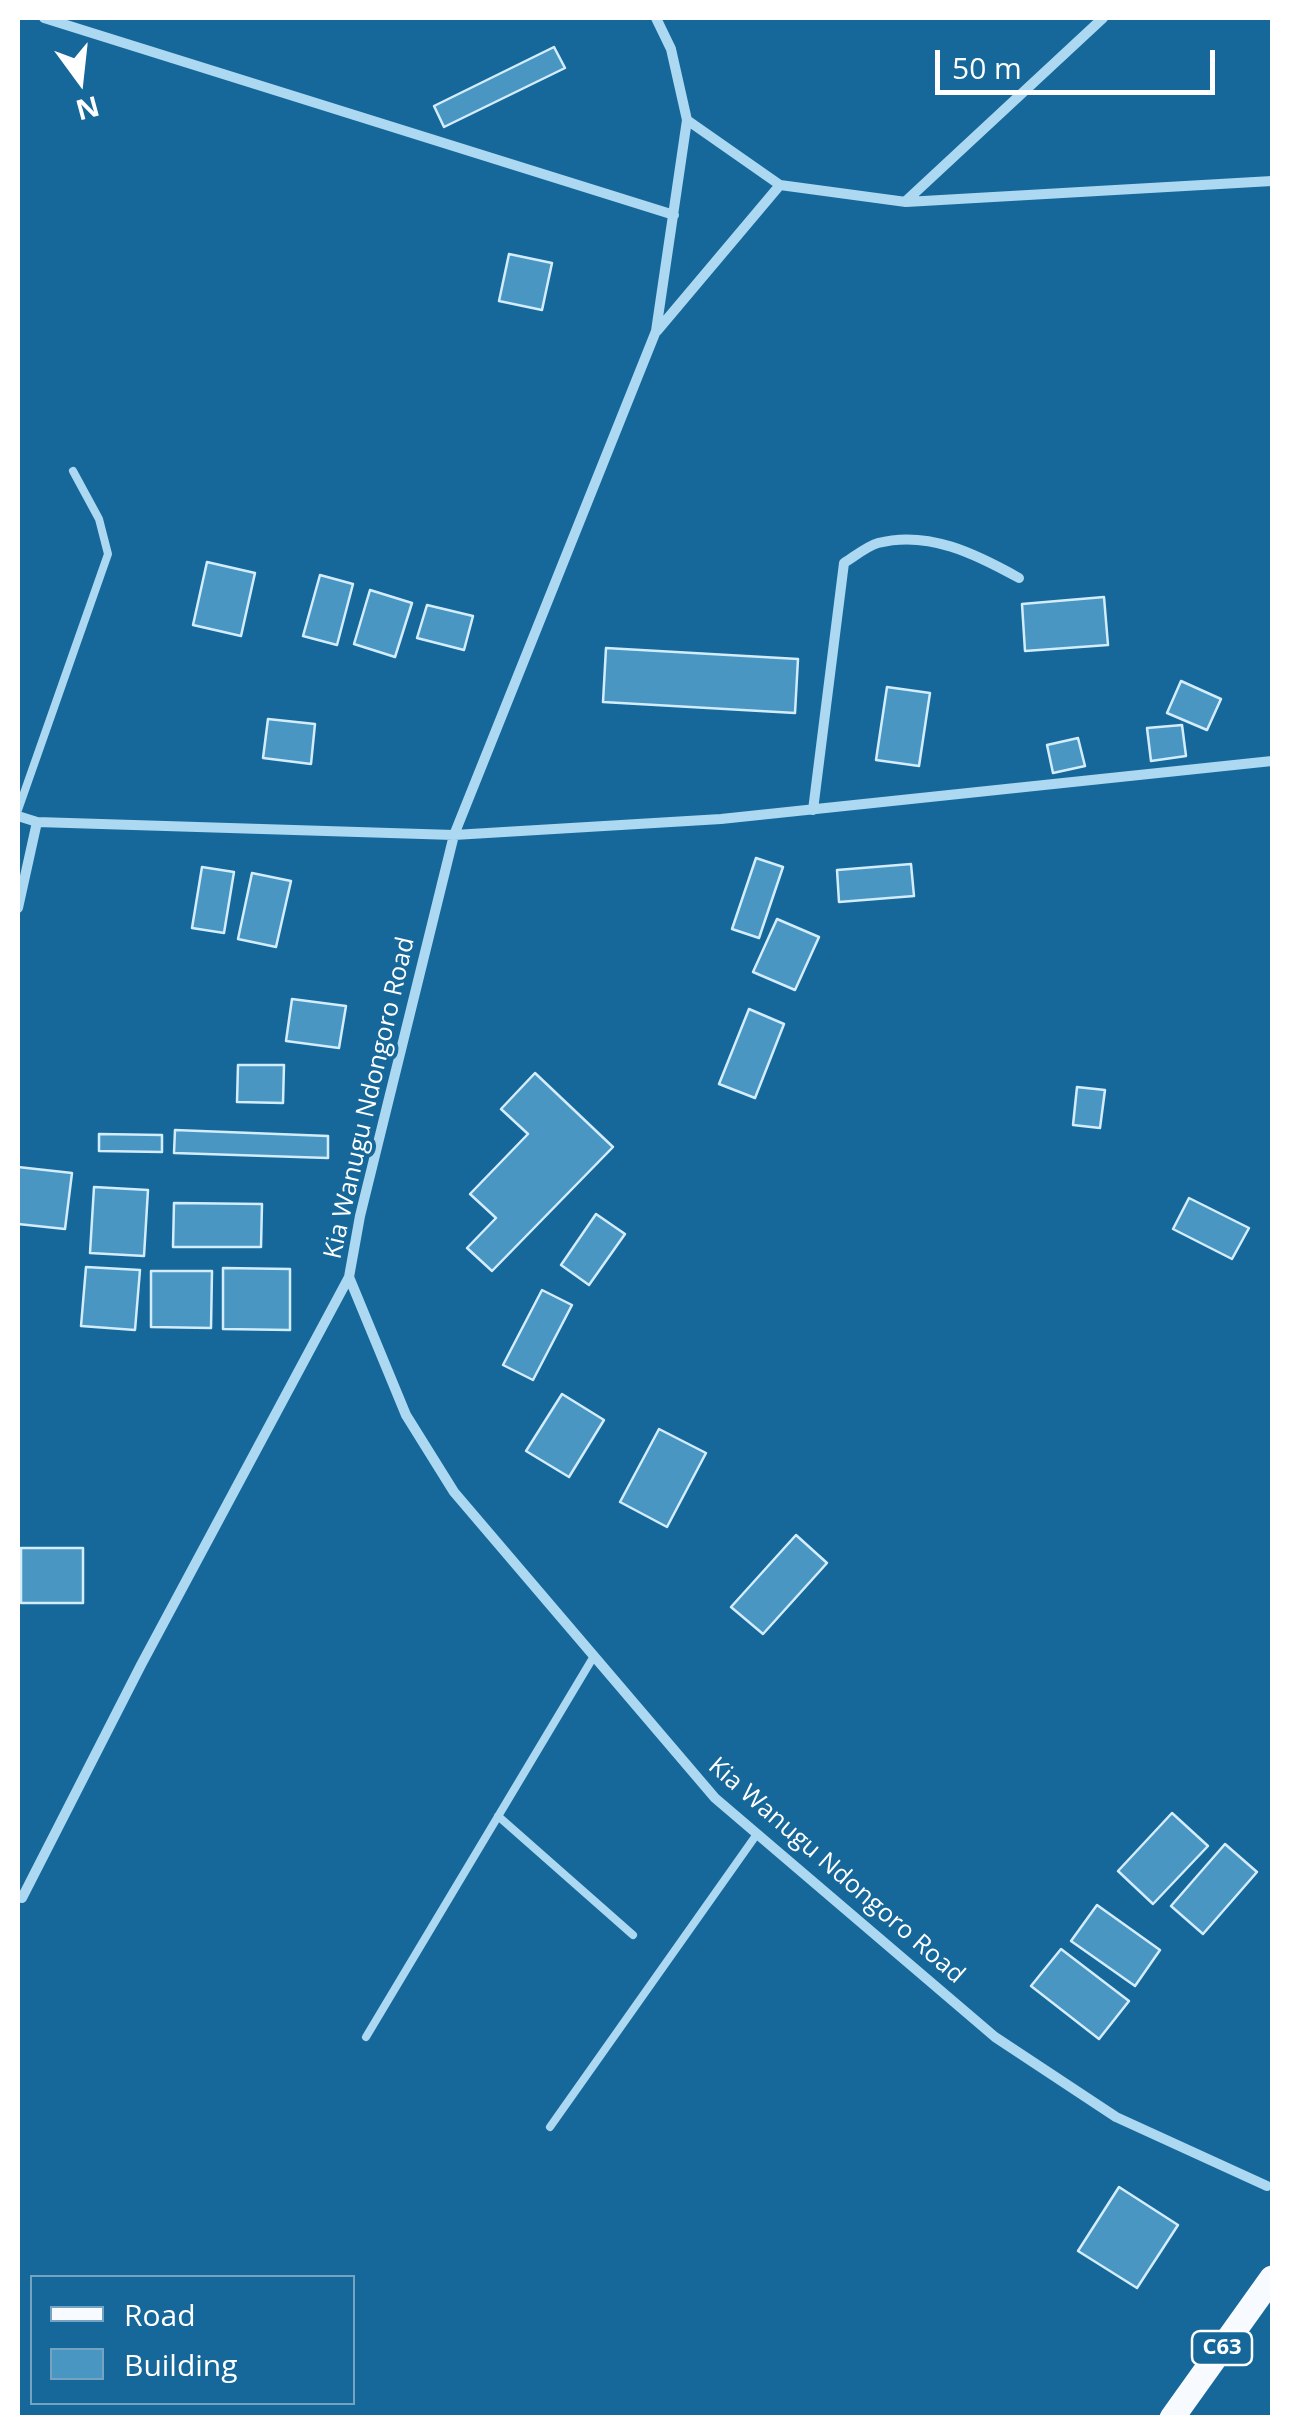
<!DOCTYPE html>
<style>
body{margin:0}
#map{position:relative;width:1290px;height:2435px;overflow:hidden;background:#17689a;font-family:"Open Sans",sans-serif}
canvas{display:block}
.frame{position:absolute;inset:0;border:20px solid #fff;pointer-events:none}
.legend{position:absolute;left:30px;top:2275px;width:325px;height:130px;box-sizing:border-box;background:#17689a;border:2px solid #74a4c2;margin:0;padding:12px 18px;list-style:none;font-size:30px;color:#fff}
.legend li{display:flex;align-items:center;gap:20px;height:50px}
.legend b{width:50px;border:2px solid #74a4c2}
.north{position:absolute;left:30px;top:30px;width:100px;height:100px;-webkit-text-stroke:8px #17689a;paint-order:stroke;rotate:165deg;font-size:28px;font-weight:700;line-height:40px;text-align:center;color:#fff}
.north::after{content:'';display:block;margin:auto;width:35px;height:45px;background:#fff;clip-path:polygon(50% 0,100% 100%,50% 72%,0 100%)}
.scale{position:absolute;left:935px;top:50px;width:280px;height:45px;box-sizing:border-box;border:5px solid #fff;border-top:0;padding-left:12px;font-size:30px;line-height:35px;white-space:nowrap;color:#fff;-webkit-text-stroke:8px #17689a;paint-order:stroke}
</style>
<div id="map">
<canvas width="1290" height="2435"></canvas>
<div class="frame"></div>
<ul class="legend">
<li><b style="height:12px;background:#f7fbff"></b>Road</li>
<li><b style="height:28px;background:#4996c3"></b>Building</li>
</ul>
<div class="north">N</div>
<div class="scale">50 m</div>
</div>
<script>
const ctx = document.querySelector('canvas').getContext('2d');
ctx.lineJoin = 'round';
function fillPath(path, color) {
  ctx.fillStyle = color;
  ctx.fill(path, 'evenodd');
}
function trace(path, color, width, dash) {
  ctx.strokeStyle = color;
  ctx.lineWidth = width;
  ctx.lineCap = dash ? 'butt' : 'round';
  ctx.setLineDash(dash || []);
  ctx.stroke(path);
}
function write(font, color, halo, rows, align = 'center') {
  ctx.font = font + ' "Open Sans",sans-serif';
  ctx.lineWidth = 8;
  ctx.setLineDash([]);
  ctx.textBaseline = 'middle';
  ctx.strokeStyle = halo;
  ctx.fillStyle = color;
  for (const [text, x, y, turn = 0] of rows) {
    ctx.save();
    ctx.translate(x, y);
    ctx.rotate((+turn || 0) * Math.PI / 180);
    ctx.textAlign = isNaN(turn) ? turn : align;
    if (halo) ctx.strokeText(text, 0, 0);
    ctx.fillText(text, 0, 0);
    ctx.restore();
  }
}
const building = new Path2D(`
 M 554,47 L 565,68 L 444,127 L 434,106 Z
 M 509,254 L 552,263 L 542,310 L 499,301 Z
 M 207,562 L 255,573 L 241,636 L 193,625 Z
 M 320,575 L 353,584 L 337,645 L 303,636 Z
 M 370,590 L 412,603 L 395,657 L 354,644 Z
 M 1104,597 L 1108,645 L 1025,651 L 1022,604 Z
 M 427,605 L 473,616 L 464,650 L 417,638 Z
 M 606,648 L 798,659 L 795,713 L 603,702 Z
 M 1181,681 L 1221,699 L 1207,730 L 1167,713 Z
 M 887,687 L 930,693 L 919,766 L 876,760 Z
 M 268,719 L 315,724 L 311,764 L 263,758 Z
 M 1182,725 L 1186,756 L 1151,761 L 1147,728 Z
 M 1078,738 L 1085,766 L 1053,773 L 1047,745 Z
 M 756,858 L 783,867 L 759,938 L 732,929 Z
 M 911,864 L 914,896 L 839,902 L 837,870 Z
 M 202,867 L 234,872 L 224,933 L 192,928 Z
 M 252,873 L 291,881 L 276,947 L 238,939 Z
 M 777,919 L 819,937 L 795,990 L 753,972 Z
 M 292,999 L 346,1006 L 339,1048 L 286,1041 Z
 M 749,1009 L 784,1024 L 755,1098 L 719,1084 Z
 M 238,1065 L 284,1065 L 283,1103 L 237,1102 Z
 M 535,1073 L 613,1147 L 492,1271 L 467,1248 L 496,1218 L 470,1194 L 528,1134 L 501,1109 Z
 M 1077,1087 L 1105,1090 L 1100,1128 L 1073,1125 Z
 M 175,1130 L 328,1136 L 328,1158 L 174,1153 Z
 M 99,1134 L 162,1135 L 162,1152 L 99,1151 Z
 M 18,1167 L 72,1173 L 65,1229 L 18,1224 Z
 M 94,1187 L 148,1190 L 144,1256 L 90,1253 Z
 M 1189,1198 L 1249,1228 L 1232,1259 L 1173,1229 Z
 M 174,1203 L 262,1204 L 261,1247 L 173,1247 Z
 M 596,1214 L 625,1234 L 589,1285 L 561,1265 Z
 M 86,1267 L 140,1270 L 135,1330 L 81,1326 Z
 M 223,1268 L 290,1269 L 290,1330 L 223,1329 Z
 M 151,1271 L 212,1271 L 211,1328 L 151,1327 Z
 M 542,1290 L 572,1305 L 533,1380 L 503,1365 Z
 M 562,1394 L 604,1420 L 569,1477 L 526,1451 Z
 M 659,1429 L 706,1453 L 667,1527 L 620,1502 Z
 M 796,1535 L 827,1563 L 763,1634 L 731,1607 Z
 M 21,1548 L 83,1548 L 83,1603 L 21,1603 Z
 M 1172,1813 L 1208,1846 L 1153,1904 L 1118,1871 Z
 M 1225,1844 L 1257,1872 L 1203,1934 L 1171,1906 Z
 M 1097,1905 L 1160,1950 L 1135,1986 L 1071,1941 Z
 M 1061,1949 L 1129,2001 L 1099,2039 L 1031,1986 Z
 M 1119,2187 L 1178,2225 L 1137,2288 L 1078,2251 Z`);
fillPath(building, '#4996c3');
trace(building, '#d4edfc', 2.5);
trace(new Path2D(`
 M 18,810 L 108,554 L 99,519 L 73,471
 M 498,1816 L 633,1935
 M 366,2037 L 594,1656
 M 550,2127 L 757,1834`), '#acd8f2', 8);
trace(new Path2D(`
 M 44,18 L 674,215
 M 656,18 L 671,49 L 687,120 L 656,331 L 454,835 L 360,1216 L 349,1277 L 406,1415 L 454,1492 L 715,1798 L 995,2037 L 1116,2117 L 1267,2186
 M 687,120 L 780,185
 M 906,201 L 1103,18
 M 657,331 L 780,185 L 906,202 L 1272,181
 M 813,810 L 844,563 C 854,557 867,546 878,543 C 928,530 976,554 1019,578
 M 18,816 L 37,822 L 454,835 L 721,819 L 1272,761
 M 18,908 L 37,822
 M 22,1898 L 141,1665 L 349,1277`), '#acd8f2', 10);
trace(new Path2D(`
 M 1172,2418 L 1272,2278`), '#f7fbff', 25);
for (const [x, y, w] of [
 [1222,2348,60]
]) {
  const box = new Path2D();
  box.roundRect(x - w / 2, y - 17, w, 34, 8);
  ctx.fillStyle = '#17689a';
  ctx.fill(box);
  trace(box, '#fff', 2.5);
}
write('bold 22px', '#fff', null, [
 ["C63",1222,2348]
]);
write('25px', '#fff', '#17689a', [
 ["Kia Wanugu Ndongoro Road",370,1098,-77],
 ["Kia Wanugu Ndongoro Road",836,1871,41]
]);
</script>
